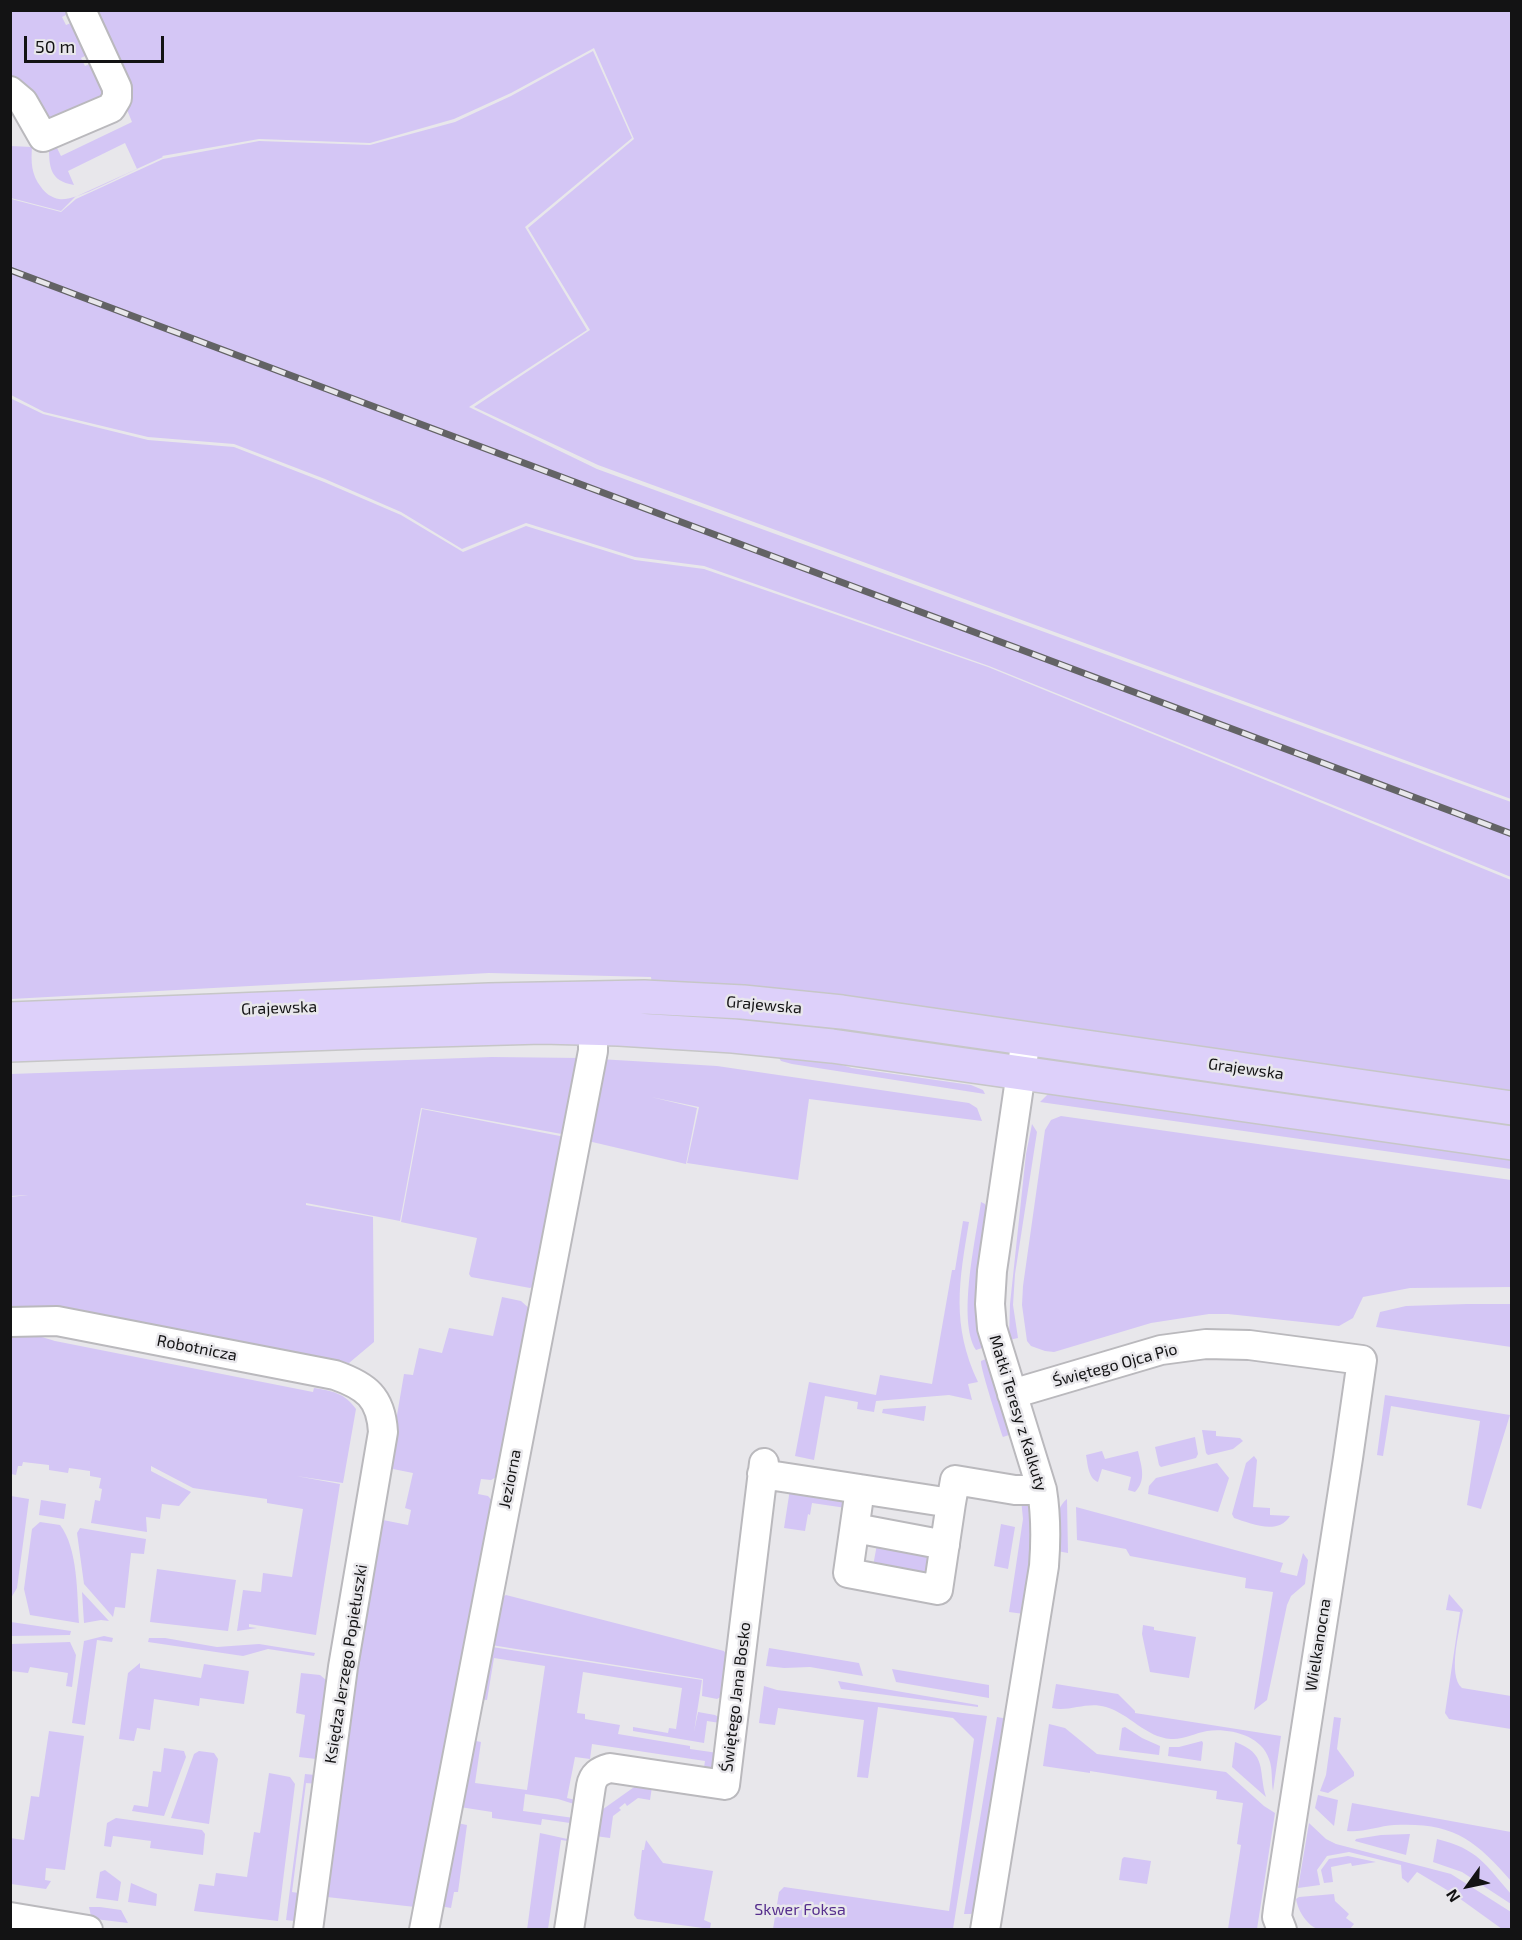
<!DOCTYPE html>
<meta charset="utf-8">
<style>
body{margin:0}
#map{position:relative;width:1522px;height:1940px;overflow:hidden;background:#e8e7eb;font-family:"Exo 2",sans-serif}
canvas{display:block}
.frame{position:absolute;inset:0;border:12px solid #131314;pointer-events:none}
.north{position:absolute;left:1438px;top:1856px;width:60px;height:60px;-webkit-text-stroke:4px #e8e7eb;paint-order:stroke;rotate:237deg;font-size:16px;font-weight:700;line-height:24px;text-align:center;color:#131314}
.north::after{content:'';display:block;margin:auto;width:21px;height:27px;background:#131314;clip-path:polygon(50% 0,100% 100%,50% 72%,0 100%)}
.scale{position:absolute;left:24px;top:36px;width:140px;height:27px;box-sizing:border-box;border:3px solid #131314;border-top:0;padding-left:8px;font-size:18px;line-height:21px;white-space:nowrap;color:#131314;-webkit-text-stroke:4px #e8e7eb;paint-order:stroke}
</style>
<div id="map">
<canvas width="1522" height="1940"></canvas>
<div class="frame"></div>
<div class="north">N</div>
<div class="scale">50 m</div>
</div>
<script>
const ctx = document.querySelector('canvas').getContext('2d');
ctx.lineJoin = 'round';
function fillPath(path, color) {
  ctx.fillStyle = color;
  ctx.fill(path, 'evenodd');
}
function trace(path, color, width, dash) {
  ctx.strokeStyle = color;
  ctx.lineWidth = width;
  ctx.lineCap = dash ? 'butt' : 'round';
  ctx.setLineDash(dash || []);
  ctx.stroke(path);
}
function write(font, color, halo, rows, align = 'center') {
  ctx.font = font + ' "Exo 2",sans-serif';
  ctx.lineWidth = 5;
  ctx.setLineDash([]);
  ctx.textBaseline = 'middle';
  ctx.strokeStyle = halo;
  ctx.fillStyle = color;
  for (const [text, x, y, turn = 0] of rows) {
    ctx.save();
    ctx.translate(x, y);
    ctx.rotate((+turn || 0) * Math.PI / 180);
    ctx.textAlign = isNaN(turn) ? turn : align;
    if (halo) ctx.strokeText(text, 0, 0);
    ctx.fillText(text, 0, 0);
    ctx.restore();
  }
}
fillPath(new Path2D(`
 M 11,11 L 74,11 L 62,17 L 66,25 L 79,20 L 93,52 L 81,58 L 85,66 L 98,60 L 106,99 L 50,124 L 11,81 Z
 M 87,11 L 1511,11 L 1511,799 L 598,465 L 474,407 L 590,330 L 528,228 L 634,139 L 594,48 L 511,93 L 454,119 L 370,143 L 259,139 L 162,156 L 163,157 L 75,197 L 61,211 L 11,198 L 10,146 L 32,147 C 31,162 31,174 41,187 C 45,193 52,198 59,199 C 75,202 120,176 137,169 L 125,143 L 68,171 L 74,185 C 49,181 49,166 49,144 L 54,142 L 61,156 L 132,122 Z
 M 593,51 L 632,138 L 525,227 L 587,330 L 469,407 L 597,469 L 1511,802 L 1511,877 L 989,666 L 704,566 L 635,557 L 526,523 L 462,549 L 401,512 L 325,479 L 234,444 L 148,437 L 44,412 L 11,395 L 11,199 L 61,212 L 76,199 L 163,159 L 259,141 L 370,145 L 455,122 L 511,96 Z
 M 10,398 L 43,414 L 148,440 L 234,447 L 324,482 L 401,515 L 463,552 L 526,526 L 635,560 L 704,569 L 988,667 L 1511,880 L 1511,1096 L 652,985 L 651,977 L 489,973 L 11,999 Z
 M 492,1057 L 581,1058 L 567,1135 L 421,1108 L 400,1221 L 306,1203 L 306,1205 L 373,1217 L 374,1342 L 349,1363 L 61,1306 L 11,1307 L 11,1197 L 28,1195 L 11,1196 L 11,1074 Z
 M 783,1057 L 822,1059 L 852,1068 L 971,1085 L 983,1090 L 985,1094 L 792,1064 L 781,1061 L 779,1058 Z
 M 599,1059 L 717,1066 L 969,1103 L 977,1108 L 982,1121 L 809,1099 L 798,1180 L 687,1163 L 699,1107 L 651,1097 L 697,1108 L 686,1164 L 588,1141 Z
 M 1049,1093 L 1511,1155 L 1511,1169 L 1040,1102 Z
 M 422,1109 L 565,1137 L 536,1285 L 530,1288 L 471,1277 L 469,1274 L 477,1238 L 401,1222 Z
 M 1061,1116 L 1511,1180 L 1511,1287 L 1410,1288 L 1363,1297 L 1353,1318 L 1339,1326 L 1228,1314 L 1209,1314 L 1151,1323 L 1054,1352 L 1045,1351 L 1031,1346 L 1027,1341 L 1022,1305 L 1023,1286 L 1045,1130 L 1051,1120 Z
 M 1032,1124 L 1037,1132 L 1015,1274 L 1013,1305 L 1018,1338 L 1009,1340 L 1010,1304 L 1026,1154 Z
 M 981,1202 L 985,1204 L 988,1211 L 985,1347 L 976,1350 C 957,1320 976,1238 981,1202 Z
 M 963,1221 L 969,1222 C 959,1281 951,1325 978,1382 L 968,1384 L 972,1400 L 949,1395 L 876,1401 L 874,1412 L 857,1409 L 858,1402 L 825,1396 L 814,1460 L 795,1456 L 809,1382 L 876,1395 L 880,1375 L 932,1384 L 952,1270 L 955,1270 Z
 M 502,1297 L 521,1301 L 531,1310 L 500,1475 L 491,1480 L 481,1479 L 478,1494 L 488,1496 L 495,1504 L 415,1907 L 327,1897 L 378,1519 L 408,1525 L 411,1510 L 405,1508 L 413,1473 L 388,1468 L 404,1374 L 413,1375 L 419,1348 L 442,1353 L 449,1328 L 493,1336 Z
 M 1467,1304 L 1511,1304 L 1511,1347 L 1376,1327 L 1380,1312 L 1406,1306 Z
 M 11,1331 L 22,1331 L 55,1341 L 313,1392 L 314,1388 C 332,1391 345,1393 356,1409 L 343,1483 L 296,1476 L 340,1484 L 316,1635 L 249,1624 L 249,1627 L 257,1628 L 237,1631 L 243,1590 L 261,1592 L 263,1573 L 292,1577 L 303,1509 L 267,1503 L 267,1499 L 193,1488 L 151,1466 L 151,1471 L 191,1492 L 179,1506 L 162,1504 L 160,1519 L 146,1517 L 147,1532 L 91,1523 L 95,1500 L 100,1501 L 102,1489 L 99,1488 L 101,1478 L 90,1476 L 90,1471 L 69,1468 L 68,1473 L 49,1470 L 49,1465 L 23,1462 L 22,1466 L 18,1466 L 16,1475 L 11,1474 Z
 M 988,1358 L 1012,1434 L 1003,1437 C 999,1425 980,1367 981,1361 Z
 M 1385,1395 L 1510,1415 L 1481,1509 L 1467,1505 L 1480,1421 L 1391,1406 L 1383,1456 L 1377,1455 Z
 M 926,1406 L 924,1421 L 882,1413 L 883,1409 Z
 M 1202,1430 L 1216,1431 L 1216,1436 L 1240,1438 L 1243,1441 L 1233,1449 L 1208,1455 L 1206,1453 Z
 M 1195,1437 L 1198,1454 L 1196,1458 L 1161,1467 L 1159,1465 L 1155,1447 Z
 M 1102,1451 L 1105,1459 L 1138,1451 C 1141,1465 1147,1480 1135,1492 L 1128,1490 L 1131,1477 L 1102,1469 L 1098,1482 C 1088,1478 1088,1465 1086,1455 Z
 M 1254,1456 L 1257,1460 L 1253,1507 L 1270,1508 L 1270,1515 L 1290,1516 C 1278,1536 1250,1523 1234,1518 L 1232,1514 L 1246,1463 Z
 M 1217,1463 L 1229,1478 L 1218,1512 L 1148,1494 L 1149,1486 L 1156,1478 Z
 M 790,1489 L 843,1499 L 846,1508 L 812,1503 L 810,1515 L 808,1514 L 805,1531 L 784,1528 Z
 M 11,1496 L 29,1499 L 17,1588 L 11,1598 Z
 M 1021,1499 L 1031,1502 L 1034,1539 L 1024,1614 L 1009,1612 L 1023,1519 Z
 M 1067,1499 L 1068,1553 L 1057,1551 C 1057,1534 1052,1511 1067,1499 Z
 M 41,1500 L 66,1504 L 64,1519 L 39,1515 Z
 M 1076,1507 L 1283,1563 L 1280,1572 L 1297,1576 L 1303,1553 L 1308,1560 L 1305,1584 L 1291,1596 L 1287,1605 L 1267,1700 L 1254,1710 L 1273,1592 L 1245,1588 L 1246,1578 L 1130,1556 L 1126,1549 L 1077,1540 Z
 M 40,1522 L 60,1525 C 78,1548 77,1594 79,1623 L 30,1615 L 24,1589 L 32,1529 Z
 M 1001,1524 L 1015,1527 L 1008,1569 L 994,1566 Z
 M 80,1528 L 146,1539 L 144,1554 L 131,1553 L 125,1608 L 115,1607 L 113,1617 L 84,1584 L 77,1533 Z
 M 878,1539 L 931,1549 L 934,1575 L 873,1566 Z
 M 157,1569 L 236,1580 L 228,1631 L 150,1622 Z
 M 82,1592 L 109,1621 L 101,1620 L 84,1623 Z
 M 1449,1594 L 1463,1610 C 1460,1629 1447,1675 1462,1688 L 1511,1696 L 1511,1729 L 1449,1719 L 1445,1713 L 1460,1612 L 1446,1610 Z
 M 506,1595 L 724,1651 L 729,1658 L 724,1695 L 717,1699 L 702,1696 L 703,1679 L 485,1644 L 493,1602 Z
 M 11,1622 L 71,1631 L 70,1635 L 11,1636 Z
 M 1143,1625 L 1154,1627 L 1154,1630 L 1196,1637 L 1189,1678 L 1150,1672 L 1142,1634 Z
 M 104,1636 L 113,1638 L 112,1642 L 97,1640 L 85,1725 L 72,1723 L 84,1641 Z
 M 149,1638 L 165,1638 L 217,1647 L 259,1644 L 315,1653 L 314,1656 L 268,1649 L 243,1656 L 148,1642 Z
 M 70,1642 L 76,1655 L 72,1687 L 66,1686 L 68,1673 L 30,1667 L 28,1673 L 11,1671 L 11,1644 Z
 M 486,1646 L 702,1680 L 694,1732 L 698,1712 L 715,1715 L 720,1718 L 720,1723 L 707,1721 L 704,1743 L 633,1731 L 633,1727 L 668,1733 L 669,1728 L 676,1729 L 682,1688 L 583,1672 L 577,1713 L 585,1714 L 585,1719 L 620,1725 L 618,1734 L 690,1746 L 690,1749 L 718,1753 L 713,1771 L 703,1774 L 705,1761 L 592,1744 L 590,1759 L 575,1757 L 567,1798 L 580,1801 L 574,1804 L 558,1799 L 525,1794 L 523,1811 L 574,1818 L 575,1822 L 570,1823 L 542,1819 L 541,1825 L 492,1818 L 492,1812 L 460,1807 L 471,1740 L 481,1742 L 475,1783 L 527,1790 L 545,1666 L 494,1658 L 487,1700 L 478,1699 Z
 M 769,1648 L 859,1663 L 863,1676 L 810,1667 L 784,1668 L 766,1666 Z
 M 140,1663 L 140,1668 L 201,1678 L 204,1664 L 249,1671 L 244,1704 L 200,1698 L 199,1706 L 154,1699 L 150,1730 L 137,1728 L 134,1741 L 119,1739 L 128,1673 Z
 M 892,1669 L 989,1685 L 989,1698 L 896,1682 Z
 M 301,1673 L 320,1675 L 326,1680 L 316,1759 L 299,1757 L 305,1715 L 296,1713 Z
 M 838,1681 L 978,1705 L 978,1707 L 841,1689 Z
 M 1056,1684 L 1118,1694 L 1135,1711 L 1135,1713 L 1281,1736 L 1273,1791 C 1271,1780 1273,1769 1269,1759 C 1261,1735 1229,1728 1207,1731 C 1195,1733 1183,1740 1171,1739 C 1145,1737 1130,1714 1106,1707 C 1087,1701 1070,1712 1052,1708 Z
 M 764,1686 L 777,1690 L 987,1716 L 953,1929 L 773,1929 L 779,1892 L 784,1887 L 949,1911 L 974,1739 L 953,1718 L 878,1707 L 868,1778 L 857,1777 L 864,1720 L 778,1708 L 775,1725 L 759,1723 Z
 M 997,1717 L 1008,1719 L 976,1911 L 971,1914 L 964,1914 Z
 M 1334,1717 L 1341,1718 L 1337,1749 L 1354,1772 L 1354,1776 L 1328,1793 L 1320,1791 L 1326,1775 Z
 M 1049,1724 L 1065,1728 L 1097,1754 L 1226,1772 L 1264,1806 L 1275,1813 L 1257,1929 L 1228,1929 L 1241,1845 L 1237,1844 L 1243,1803 L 1216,1799 L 1217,1791 L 1090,1771 L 1090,1773 L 1043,1766 Z
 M 1125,1727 L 1142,1738 L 1160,1746 L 1159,1755 L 1119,1750 L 1122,1728 Z
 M 49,1731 L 84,1736 L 65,1870 L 46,1868 L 45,1880 L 51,1881 L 46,1889 L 11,1884 L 10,1838 L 24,1840 L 31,1796 L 39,1797 Z
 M 1202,1741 L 1203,1743 L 1201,1761 L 1168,1756 L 1169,1747 L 1179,1747 Z
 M 1235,1742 C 1268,1754 1258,1770 1266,1797 L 1232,1767 Z
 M 164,1748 L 184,1751 L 186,1757 L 164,1816 L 132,1811 L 134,1805 L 148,1807 L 153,1771 L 161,1772 Z
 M 199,1751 L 214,1753 L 218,1759 L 209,1824 L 171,1818 L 194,1754 Z
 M 269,1773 L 290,1777 L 295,1784 L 278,1921 L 194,1911 L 199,1884 L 214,1886 L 216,1873 L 247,1877 L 254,1832 L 260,1833 Z
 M 305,1774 L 315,1775 L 319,1784 L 306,1783 L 292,1892 L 305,1894 L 302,1922 L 286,1920 Z
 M 637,1785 L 652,1787 L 650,1800 L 638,1798 L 627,1806 L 625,1803 L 619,1808 L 621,1810 L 613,1816 L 610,1838 L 595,1836 L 599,1812 Z
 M 1318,1795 L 1338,1800 L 1334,1826 L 1315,1808 Z
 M 1352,1803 L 1511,1832 L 1511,1881 C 1475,1839 1452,1822 1394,1825 C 1379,1826 1361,1833 1347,1831 Z
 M 116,1818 L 202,1830 L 205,1834 L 203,1855 L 150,1848 L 151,1841 L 113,1836 L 111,1847 L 104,1846 L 107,1823 Z
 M 457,1823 L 467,1825 L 458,1892 L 454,1892 L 451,1908 L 440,1906 Z
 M 1309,1823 L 1326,1839 L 1336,1844 L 1451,1874 L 1511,1912 L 1511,1929 L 1502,1929 L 1452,1893 L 1417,1872 L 1408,1883 L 1402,1878 L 1401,1865 L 1349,1852 L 1327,1856 L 1317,1870 L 1320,1885 L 1298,1888 Z
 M 540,1833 L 572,1840 L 575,1842 L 561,1840 L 548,1929 L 527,1930 Z
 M 1410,1834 L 1406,1855 L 1355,1841 L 1356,1839 L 1381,1835 Z
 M 1437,1839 C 1478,1849 1485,1864 1511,1894 L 1511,1904 L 1462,1872 L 1433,1862 Z
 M 646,1840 L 663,1863 L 713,1871 L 704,1920 L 711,1923 L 710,1929 L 637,1919 L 634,1915 L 642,1850 L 644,1850 Z
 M 1348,1856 L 1376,1862 L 1352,1866 L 1351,1863 L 1331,1867 L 1333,1882 L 1324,1883 L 1321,1870 L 1329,1859 Z
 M 1124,1857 L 1151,1861 L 1147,1884 L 1119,1880 L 1122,1859 Z
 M 105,1870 L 121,1882 L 118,1901 L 96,1898 L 100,1872 Z
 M 131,1883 L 157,1894 L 156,1906 L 128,1902 Z
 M 1334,1894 L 1335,1901 L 1349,1914 L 1346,1918 L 1354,1924 L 1350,1929 C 1341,1930 1328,1932 1320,1930 C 1307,1926 1298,1911 1296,1899 L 1299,1897 Z
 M 89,1907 L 100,1907 L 121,1910 L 128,1923 L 95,1919 L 91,1916 Z`), '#d4c6f5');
const minor = new Path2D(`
 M 10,91 L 23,102 L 43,137 L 111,108 L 117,98 L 117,88 L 81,10
 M 10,1322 L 57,1321 L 335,1375 C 366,1386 381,1397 383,1432 L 343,1667 L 308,1930
 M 1012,1394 L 1161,1350 L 1206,1344 L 1249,1345 L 1362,1360 L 1348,1458 L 1278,1909 L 1277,1917 L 1282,1930
 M 762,1474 L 951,1503 L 955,1480 L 1015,1490 L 1042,1490
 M 860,1489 L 848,1573 L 938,1590 L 951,1503
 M 855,1528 L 945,1545
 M 10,1917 L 88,1930
 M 424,1930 L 593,1051 L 593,1029
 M 569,1930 L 591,1786 C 593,1775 599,1771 610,1768 L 725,1785 L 764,1463
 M 985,1930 L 1044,1566 C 1046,1540 1046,1515 1042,1490 L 992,1328 L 990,1304 L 992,1271 L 1026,1038`);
const major = new Path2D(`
 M 10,1019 L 489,1000 L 644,997 L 743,1002 L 842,1012 L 1512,1108
 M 10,1045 L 362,1032 L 542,1027 L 619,1029 L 733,1036 L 832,1046 L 1512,1143`);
trace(minor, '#bab9bd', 32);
trace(major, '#c6c6c7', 36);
trace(minor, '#fff', 28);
trace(major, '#ddd0fa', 33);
const rail = new Path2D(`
 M 10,270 L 1512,834`);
trace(rail, '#636365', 7);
trace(rail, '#e8e7eb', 4.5, [14]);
write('16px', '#131314', '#e8e7eb', [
 ["Grajewska",764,1005,5],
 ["Grajewska",279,1008,-2],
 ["Grajewska",1246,1069,8],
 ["Robotnicza",197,1348,11],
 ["Świętego Ojca Pio",1115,1365,-15],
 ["Matki Teresy z Kalkuty",1018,1413,73],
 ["Jeziorna",510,1479,-79],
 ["Wielkanocna",1318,1645,-81],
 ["Księdza Jerzego Popiełuszki",346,1664,-81],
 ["Świętego Jana Bosko",736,1697,-83]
]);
write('16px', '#562e8d', '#e8e7eb', [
 ["Skwer Foksa",800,1910]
]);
</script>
